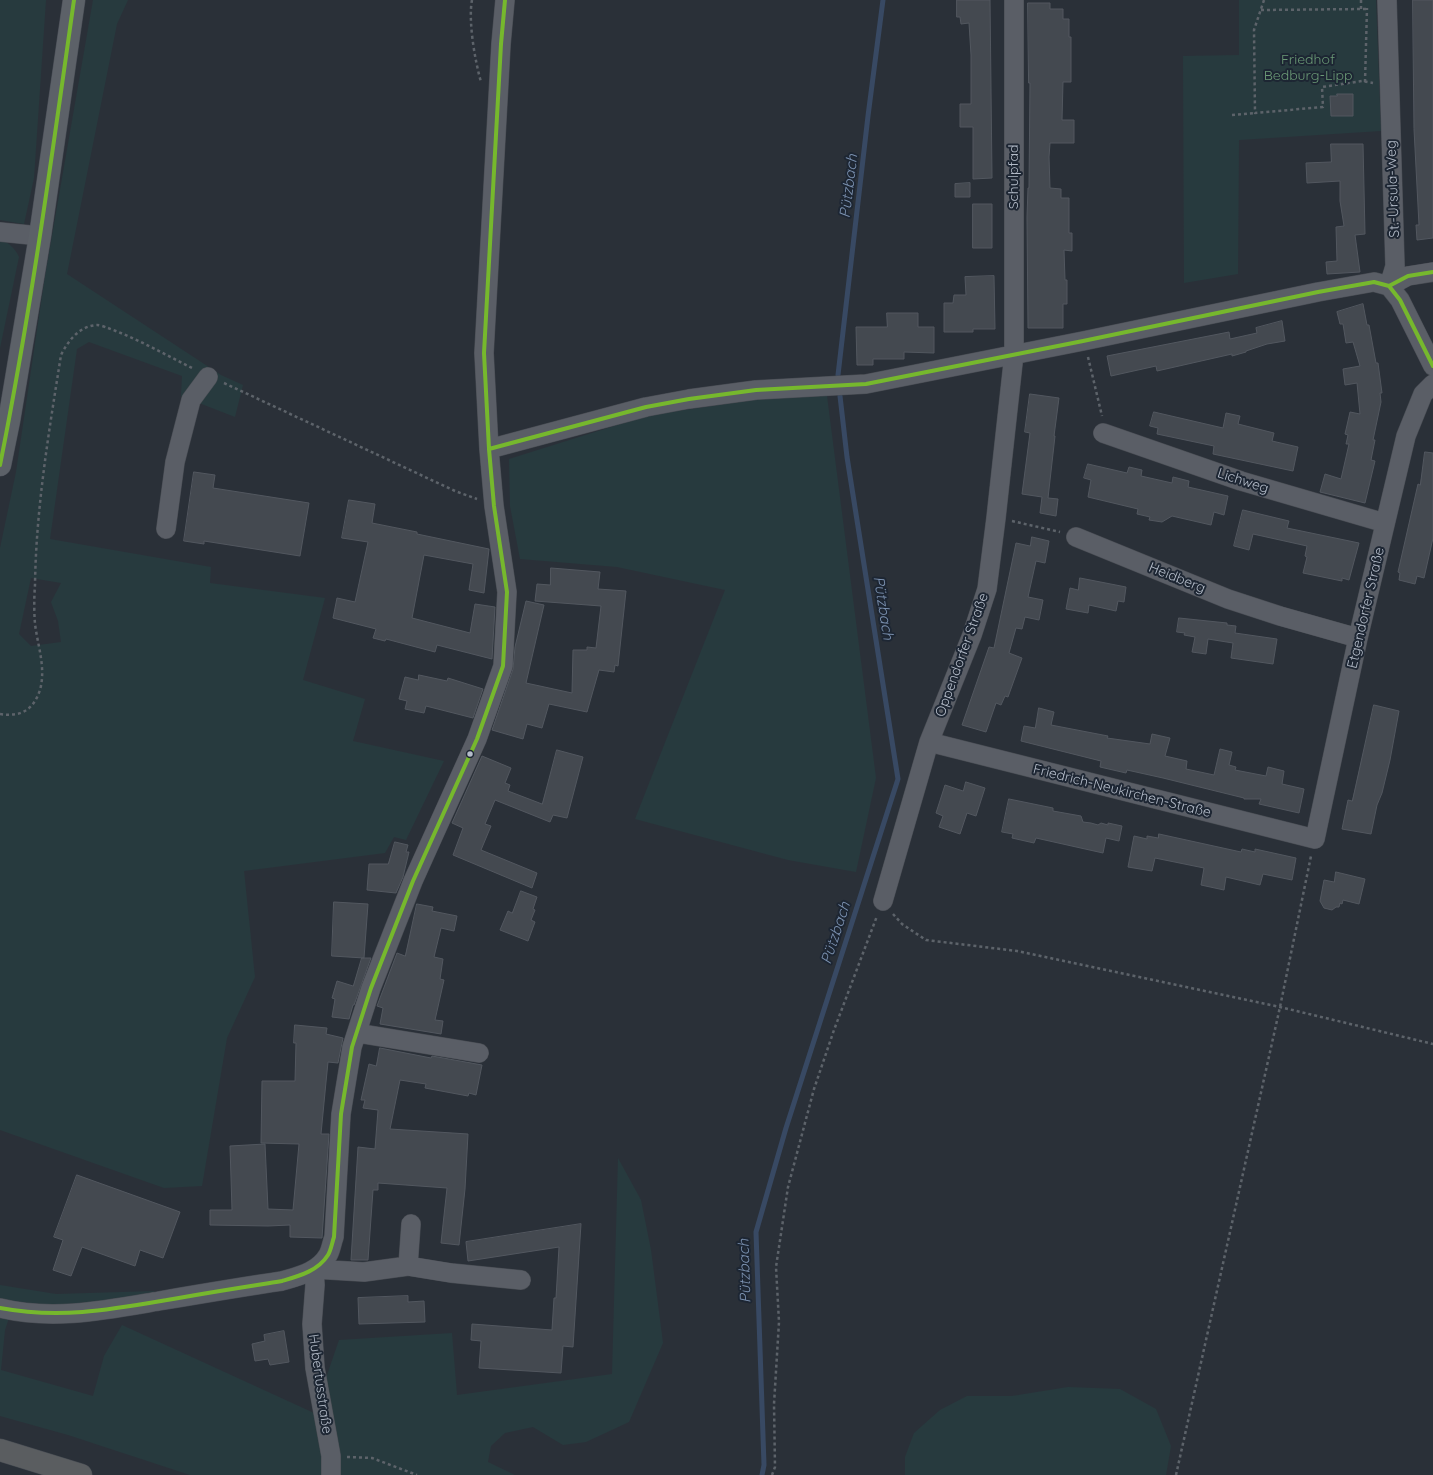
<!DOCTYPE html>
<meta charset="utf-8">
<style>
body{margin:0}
canvas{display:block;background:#2a3038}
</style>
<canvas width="1433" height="1475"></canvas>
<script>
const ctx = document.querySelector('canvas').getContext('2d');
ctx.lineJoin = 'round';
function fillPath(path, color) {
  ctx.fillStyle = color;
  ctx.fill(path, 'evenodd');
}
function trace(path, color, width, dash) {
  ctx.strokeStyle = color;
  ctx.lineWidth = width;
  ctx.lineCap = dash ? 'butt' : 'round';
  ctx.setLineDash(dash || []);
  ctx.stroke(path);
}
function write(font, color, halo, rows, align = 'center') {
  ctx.font = font + ' Quicksand,sans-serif';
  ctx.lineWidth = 4;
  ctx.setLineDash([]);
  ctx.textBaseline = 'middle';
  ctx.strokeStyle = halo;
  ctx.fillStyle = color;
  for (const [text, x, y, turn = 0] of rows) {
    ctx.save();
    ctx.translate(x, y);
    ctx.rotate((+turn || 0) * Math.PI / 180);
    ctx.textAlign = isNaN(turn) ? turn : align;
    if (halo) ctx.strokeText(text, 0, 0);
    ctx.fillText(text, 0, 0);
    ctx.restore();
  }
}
fillPath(new Path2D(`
 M 0,0 L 46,0 L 34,178 L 24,224 L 0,220 Z
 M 93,0 L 128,0 L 117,24 L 67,274 L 221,375 L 243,385 L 235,417 L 181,396 L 182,376 L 89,342 L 77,349 L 50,539 L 211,567 L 210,583 L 325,598 L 303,680 L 365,699 L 353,741 L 444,761 L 406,840 L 394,837 L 385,853 L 244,871 L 255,977 L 227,1038 L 202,1186 L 164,1188 L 0,1130 L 0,548 L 16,472 L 45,276 ZM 31,578 L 61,583 L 51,602 L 58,621 L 61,642 L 31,646 L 19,634 Z
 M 1239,0 L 1376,0 L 1381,131 L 1239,140 L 1238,274 L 1184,283 L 1183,56 L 1239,55 Z
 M 0,239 C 9,243 15,248 19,257 L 0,348 Z
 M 827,396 L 876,778 L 856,872 L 788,860 L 635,819 L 725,590 L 617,567 L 520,559 L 510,506 L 509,459 L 649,415 L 766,398 Z
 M 618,1158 L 641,1200 L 651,1250 L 663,1343 L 629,1422 L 586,1442 L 563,1445 L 533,1427 L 505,1433 L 491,1446 L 488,1462 L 515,1475 L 190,1475 L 68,1435 L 0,1416 L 0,1313 L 10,1315 L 5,1330 L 1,1370 L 93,1396 L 104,1356 L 122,1325 L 314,1413 L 339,1340 L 452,1333 L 457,1395 L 612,1374 Z
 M 0,1285 L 56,1294 L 155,1291 L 145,1297 L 74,1304 L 28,1305 L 0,1298 Z
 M 1068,1387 L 1120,1389 L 1156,1409 L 1171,1446 L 1166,1475 L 905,1475 L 905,1457 L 914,1433 L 940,1410 L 967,1396 L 1012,1396 Z`), '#273a3e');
trace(new Path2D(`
 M 838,375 L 868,116 L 883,0
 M 762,1475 L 764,1465 L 756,1232 L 786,1128 L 898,779 L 847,457 L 840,396`), '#384963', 5);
const building = new Path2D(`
 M 957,0 L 990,0 L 992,178 L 973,179 L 973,127 L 960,127 L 960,104 L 971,104 L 971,55 L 969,23 L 961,24 L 960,17 L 957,17 Z
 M 1413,0 L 1433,0 L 1433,238 L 1417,240 L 1416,225 L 1419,225 L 1414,129 Z
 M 1028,3 L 1050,3 L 1050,9 L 1063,9 L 1063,19 L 1069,19 L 1069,37 L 1071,37 L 1071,82 L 1063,82 L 1062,120 L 1074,120 L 1074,143 L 1050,143 L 1049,157 L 1050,188 L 1061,189 L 1061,198 L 1069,198 L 1069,233 L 1072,233 L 1072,251 L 1064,250 L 1065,280 L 1067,280 L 1067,304 L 1063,304 L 1063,328 L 1028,328 L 1027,217 L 1028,188 L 1029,188 L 1030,83 L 1029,83 Z
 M 1337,94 L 1353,94 L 1353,116 L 1331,116 L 1330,96 L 1337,96 Z
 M 1331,144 L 1363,144 L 1365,234 L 1355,235 L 1360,272 L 1327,274 L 1326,262 L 1337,261 L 1336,227 L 1344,226 L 1340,201 L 1340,181 L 1307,183 L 1306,163 L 1331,162 Z
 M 970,183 L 970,197 L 955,197 L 955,184 Z
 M 973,204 L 992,204 L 992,248 L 973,248 Z
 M 994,276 L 995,329 L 973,329 L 973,332 L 944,332 L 944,303 L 953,303 L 954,295 L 966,295 L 965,277 Z
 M 1363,304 L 1367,325 L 1369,325 L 1376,363 L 1378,363 L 1382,393 L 1380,393 L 1381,402 L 1373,440 L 1375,440 L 1371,460 L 1375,461 L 1365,503 L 1320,492 L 1325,474 L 1341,479 L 1349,444 L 1346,444 L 1348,435 L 1345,434 L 1350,412 L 1360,414 L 1357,383 L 1345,385 L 1343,369 L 1360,366 L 1353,342 L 1346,343 L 1343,324 L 1340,324 L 1337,312 Z
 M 887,313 L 918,313 L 918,327 L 934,327 L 934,353 L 904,352 L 904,359 L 873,359 L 873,365 L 857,365 L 856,327 L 887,327 Z
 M 1282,321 L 1285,341 L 1267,344 L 1246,351 L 1246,352 L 1232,356 L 1232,354 L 1157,371 L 1156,366 L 1111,376 L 1107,356 L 1229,332 L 1230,339 L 1257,333 L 1256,328 Z
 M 1030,394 L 1059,398 L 1054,436 L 1055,436 L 1048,498 L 1058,499 L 1056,516 L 1040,513 L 1042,497 L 1022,494 L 1030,433 L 1025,432 Z
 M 1154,412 L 1223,428 L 1226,413 L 1240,416 L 1238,424 L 1274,433 L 1272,441 L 1298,447 L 1293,471 L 1213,454 L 1214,446 L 1157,434 L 1158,428 L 1150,426 Z
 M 1425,452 L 1433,453 L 1433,538 L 1424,578 L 1417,576 L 1415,584 L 1399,580 L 1400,573 L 1398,572 L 1418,484 L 1420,485 Z
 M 1088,464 L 1127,473 L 1129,467 L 1142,470 L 1141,476 L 1172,483 L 1173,477 L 1189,481 L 1188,487 L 1228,496 L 1224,515 L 1214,512 L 1211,525 L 1172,516 L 1162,522 L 1149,520 L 1150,517 L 1137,514 L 1138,509 L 1088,497 L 1091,480 L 1084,478 Z
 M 194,472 L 215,475 L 213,488 L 309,503 L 300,556 L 204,541 L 204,544 L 184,541 Z
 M 349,500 L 375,504 L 372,523 L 417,532 L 417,534 L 489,549 L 484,593 L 469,590 L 473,564 L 424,555 L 412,618 L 470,633 L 475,604 L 495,607 L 492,659 L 437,645 L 435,652 L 386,639 L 385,641 L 373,638 L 376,629 L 333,618 L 337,598 L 355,602 L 368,542 L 342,538 Z
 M 1243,510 L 1289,521 L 1287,528 L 1359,543 L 1349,580 L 1342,578 L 1342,581 L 1303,573 L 1307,557 L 1305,556 L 1307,546 L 1253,534 L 1249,550 L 1234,546 Z
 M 1032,537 L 1049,541 L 1045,563 L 1036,561 L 1028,597 L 1043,600 L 1039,620 L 1025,617 L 1022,629 L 1016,628 L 1009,653 L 1022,658 L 1008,697 L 1005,696 L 1001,705 L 996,703 L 986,732 L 962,725 L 989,647 L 994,648 L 1016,543 L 1030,546 Z
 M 551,568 L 600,572 L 598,589 L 626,591 L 618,666 L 615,665 L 614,672 L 599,670 L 587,712 L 549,704 L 542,728 L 527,724 L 523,739 L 492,730 L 513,669 L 515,647 L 526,601 L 544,605 L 526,683 L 572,693 L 573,650 L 587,650 L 587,647 L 596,648 L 601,606 L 535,601 L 537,584 L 550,585 Z
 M 1080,578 L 1126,587 L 1124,602 L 1118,601 L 1116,611 L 1089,605 L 1088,613 L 1066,609 L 1070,588 L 1078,590 Z
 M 1179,618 L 1227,623 L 1227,625 L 1236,626 L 1235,633 L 1277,639 L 1273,664 L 1231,658 L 1233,643 L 1208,639 L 1206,654 L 1192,652 L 1195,637 L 1184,635 L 1185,633 L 1177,632 Z
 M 419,675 L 447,681 L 448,678 L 483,689 L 473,718 L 426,706 L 424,713 L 405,709 L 407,701 L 399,699 L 405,677 L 418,680 Z
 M 1374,705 L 1399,711 L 1390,760 L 1382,793 L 1377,805 L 1371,834 L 1342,829 L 1348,800 L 1352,801 Z
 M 1039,708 L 1054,712 L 1051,725 L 1108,736 L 1107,738 L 1150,744 L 1152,734 L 1170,738 L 1165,756 L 1187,761 L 1186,769 L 1214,775 L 1220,749 L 1232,752 L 1229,765 L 1236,767 L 1235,770 L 1266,776 L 1268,767 L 1284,771 L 1282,784 L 1304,789 L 1299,813 L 1259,804 L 1261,799 L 1244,799 L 1244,798 L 1163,778 L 1127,770 L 1126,773 L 1100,767 L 1101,761 L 1021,741 L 1024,726 L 1035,728 Z
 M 557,750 L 583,757 L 567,818 L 553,815 L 550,822 L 495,800 L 485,824 L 491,826 L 481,850 L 537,873 L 532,888 L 453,855 L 463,828 L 452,823 L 482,756 L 511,768 L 505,783 L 510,785 L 508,791 L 542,804 Z
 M 966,782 L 985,788 L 976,816 L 967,813 L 960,834 L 939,827 L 943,816 L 936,813 L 945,785 L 963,791 Z
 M 1009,799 L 1053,808 L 1053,811 L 1081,816 L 1083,822 L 1091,823 L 1098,825 L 1101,823 L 1108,825 L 1108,823 L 1122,826 L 1119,841 L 1106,838 L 1103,853 L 1036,838 L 1034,843 L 1012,838 L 1013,834 L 1002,832 Z
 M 1159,834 L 1241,852 L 1242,849 L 1255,852 L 1255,849 L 1296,858 L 1292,880 L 1263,874 L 1260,885 L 1226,877 L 1224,890 L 1201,885 L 1204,868 L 1155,858 L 1152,871 L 1128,867 L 1134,836 L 1147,839 L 1147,836 L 1158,838 Z
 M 395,842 L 408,845 L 406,852 L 409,852 L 403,877 L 396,893 L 367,890 L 369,864 L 388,864 Z
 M 1336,872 L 1365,879 L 1359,904 L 1343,900 L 1342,904 L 1340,903 L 1339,907 L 1336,907 L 1332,910 L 1324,908 L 1320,901 L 1324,880 L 1334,882 Z
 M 521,891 L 537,897 L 533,909 L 535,910 L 531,920 L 535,922 L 528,941 L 500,930 L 508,911 L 512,913 Z
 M 334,902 L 368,904 L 364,958 L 332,956 Z
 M 417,904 L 433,907 L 432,911 L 457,916 L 454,931 L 441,928 L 434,957 L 443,959 L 440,979 L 444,980 L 435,1020 L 443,1021 L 441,1034 L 380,1024 L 383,1008 L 377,1006 L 397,953 L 405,956 Z
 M 362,958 L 371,958 L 354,1005 L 353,1005 L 349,1019 L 332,1017 L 335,999 L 332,998 L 337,981 L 353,986 Z
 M 295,1025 L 327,1028 L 326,1034 L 343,1038 L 338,1063 L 328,1062 L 326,1082 L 321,1134 L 329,1134 L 322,1238 L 290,1237 L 290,1225 L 268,1226 L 210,1225 L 210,1210 L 232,1210 L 230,1146 L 265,1144 L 268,1209 L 293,1210 L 299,1144 L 261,1143 L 262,1081 L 295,1081 L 296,1043 L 294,1043 Z
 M 380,1048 L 431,1058 L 432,1056 L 482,1065 L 476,1095 L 469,1093 L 468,1096 L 425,1088 L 426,1084 L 400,1080 L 390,1129 L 468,1134 L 465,1189 L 459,1245 L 441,1243 L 447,1188 L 378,1183 L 378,1190 L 373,1190 L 368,1260 L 351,1260 L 358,1147 L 375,1149 L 378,1110 L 363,1108 L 365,1100 L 361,1100 L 369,1064 L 376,1066 Z
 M 77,1175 L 180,1212 L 163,1258 L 140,1250 L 135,1266 L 82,1247 L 71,1276 L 53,1270 L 63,1240 L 54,1237 Z
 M 581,1224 L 573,1347 L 563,1346 L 561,1373 L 479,1368 L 481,1341 L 471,1340 L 472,1324 L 552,1330 L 554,1298 L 556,1298 L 559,1247 L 468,1261 L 466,1242 Z
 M 408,1296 L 408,1302 L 424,1301 L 425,1322 L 359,1324 L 358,1298 Z
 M 284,1331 L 289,1362 L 270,1365 L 268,1359 L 255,1361 L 252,1344 L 265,1341 L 264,1335 Z`);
fillPath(building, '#444950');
trace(building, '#52575f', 1);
const minor = new Path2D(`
 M 1387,0 L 1395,266 L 1389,286
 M 0,232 L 40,236
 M 1389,286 L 1400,300 L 1433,366
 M 1103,433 L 1241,481 L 1385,523
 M 489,449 L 646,407 L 689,399 L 756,390 L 866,384 L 1083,341 L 1318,292 L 1374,282 L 1389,286 L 1408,276 L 1433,272
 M 166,529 L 175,462 L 191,400 L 208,377
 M 1076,537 L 1228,599 L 1280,616 L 1358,638
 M 929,742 L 1315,839 L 1358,638 L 1406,436 L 1423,394 L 1433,384
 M 883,901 L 929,742 L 972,635 L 987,589 L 996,518 L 1014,354 L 1014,0
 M 357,1033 L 479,1053
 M 408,1266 L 451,1273 L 521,1280
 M 0,1308 C 53,1321 106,1310 159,1301 C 200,1294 241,1287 282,1281 C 299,1276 318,1272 328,1255 C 331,1250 332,1242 334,1237 L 341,1114 L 352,1047 L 371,988 L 413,881 L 477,739 L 503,666 L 507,592 L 494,506 L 489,449 L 484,353 L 501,44 L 505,0
 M 331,1475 L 331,1456 L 315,1368 L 312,1324 L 315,1285 L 314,1269 L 364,1272 L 408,1266 L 411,1224`);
const major = new Path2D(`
 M 0,465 L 9,421 L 40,236 L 74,0`);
const highway = new Path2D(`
 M 0,1450 L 81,1475`);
trace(minor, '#484c53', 20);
trace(major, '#484c55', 23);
trace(highway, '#474c53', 23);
trace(new Path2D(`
 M 472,0 C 468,21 475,61 481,82
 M 1264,0 L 1254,30 L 1255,113 L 1323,107 L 1322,87 L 1362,81 L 1373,83
 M 1361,9 L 1361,0
 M 1261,10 L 1366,9
 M 1365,82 L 1367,8
 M 1232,115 L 1255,113
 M 1088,357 L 1102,416
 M 224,383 L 455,491 L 477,499
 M 1012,521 L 1060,532
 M 0,714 C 20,717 33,711 40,690 C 46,668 38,647 35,624 C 34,612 34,598 35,585 C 36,508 49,431 61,355 C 68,341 79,326 97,325 C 100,325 105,327 108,328 C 138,339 166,355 194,369
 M 893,914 L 902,924 L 926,940 L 1017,951 L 1280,1007 L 1433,1044
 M 347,1457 L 372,1458 L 417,1475
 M 772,1475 L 775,1467 L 774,1404 L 779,1322 L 776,1267 L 788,1187 L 814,1089 L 834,1030 L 877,916
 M 1176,1475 L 1280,1007 L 1311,856`), '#5d636a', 2.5, [3, 3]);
trace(minor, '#5a5e66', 19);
trace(major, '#5c6168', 22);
trace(highway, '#5a5d60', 22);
trace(new Path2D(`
 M 1389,286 L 1400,300 L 1433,366
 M 489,449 L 646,407 L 689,399 L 756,390 L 866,384 L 1083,341 L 1318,292 L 1374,282 L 1389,286 L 1408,276 L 1433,272
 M 0,465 C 31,311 52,155 74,0
 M 0,1308 C 59,1319 109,1310 167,1300 C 205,1293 244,1287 282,1281 C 299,1276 318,1271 328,1255 C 331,1250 332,1243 334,1237 L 341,1114 L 352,1047 L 371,988 L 413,881 L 477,739 L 503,666 L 507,592 L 494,506 L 489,449 L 484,353 L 501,44 L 505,0`), '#76b82d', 4);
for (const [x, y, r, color] of [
 [470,754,3.5,"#b4bcc9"]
]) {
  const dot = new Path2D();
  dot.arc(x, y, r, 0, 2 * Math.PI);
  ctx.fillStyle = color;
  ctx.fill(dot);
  trace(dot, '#1d2633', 1.5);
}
write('14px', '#6b9a76', '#1d2633', [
 ["Friedhof",1308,60],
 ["Bedburg-Lipp",1308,76]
]);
write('14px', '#b4bcc9', '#1d2633', [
 ["Schulpfad",1014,177,-90],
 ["St.-Ursula-Weg",1393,189,-92],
 ["Lichweg",1243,481,18],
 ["Heidberg",1177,578,22],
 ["Etgendorfer Straße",1366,608,-77],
 ["Oppendorfer Straße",962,655,-70],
 ["Friedrich-Neukirchen-Straße",1122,791,14],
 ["Hubertusstraße",320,1384,82]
]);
write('italic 15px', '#7c92b1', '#1d2633', [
 ["Pützbach",849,186,-83],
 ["Pützbach",883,608,81],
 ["Pützbach",836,933,-72],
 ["Pützbach",745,1271,-92]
]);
</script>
